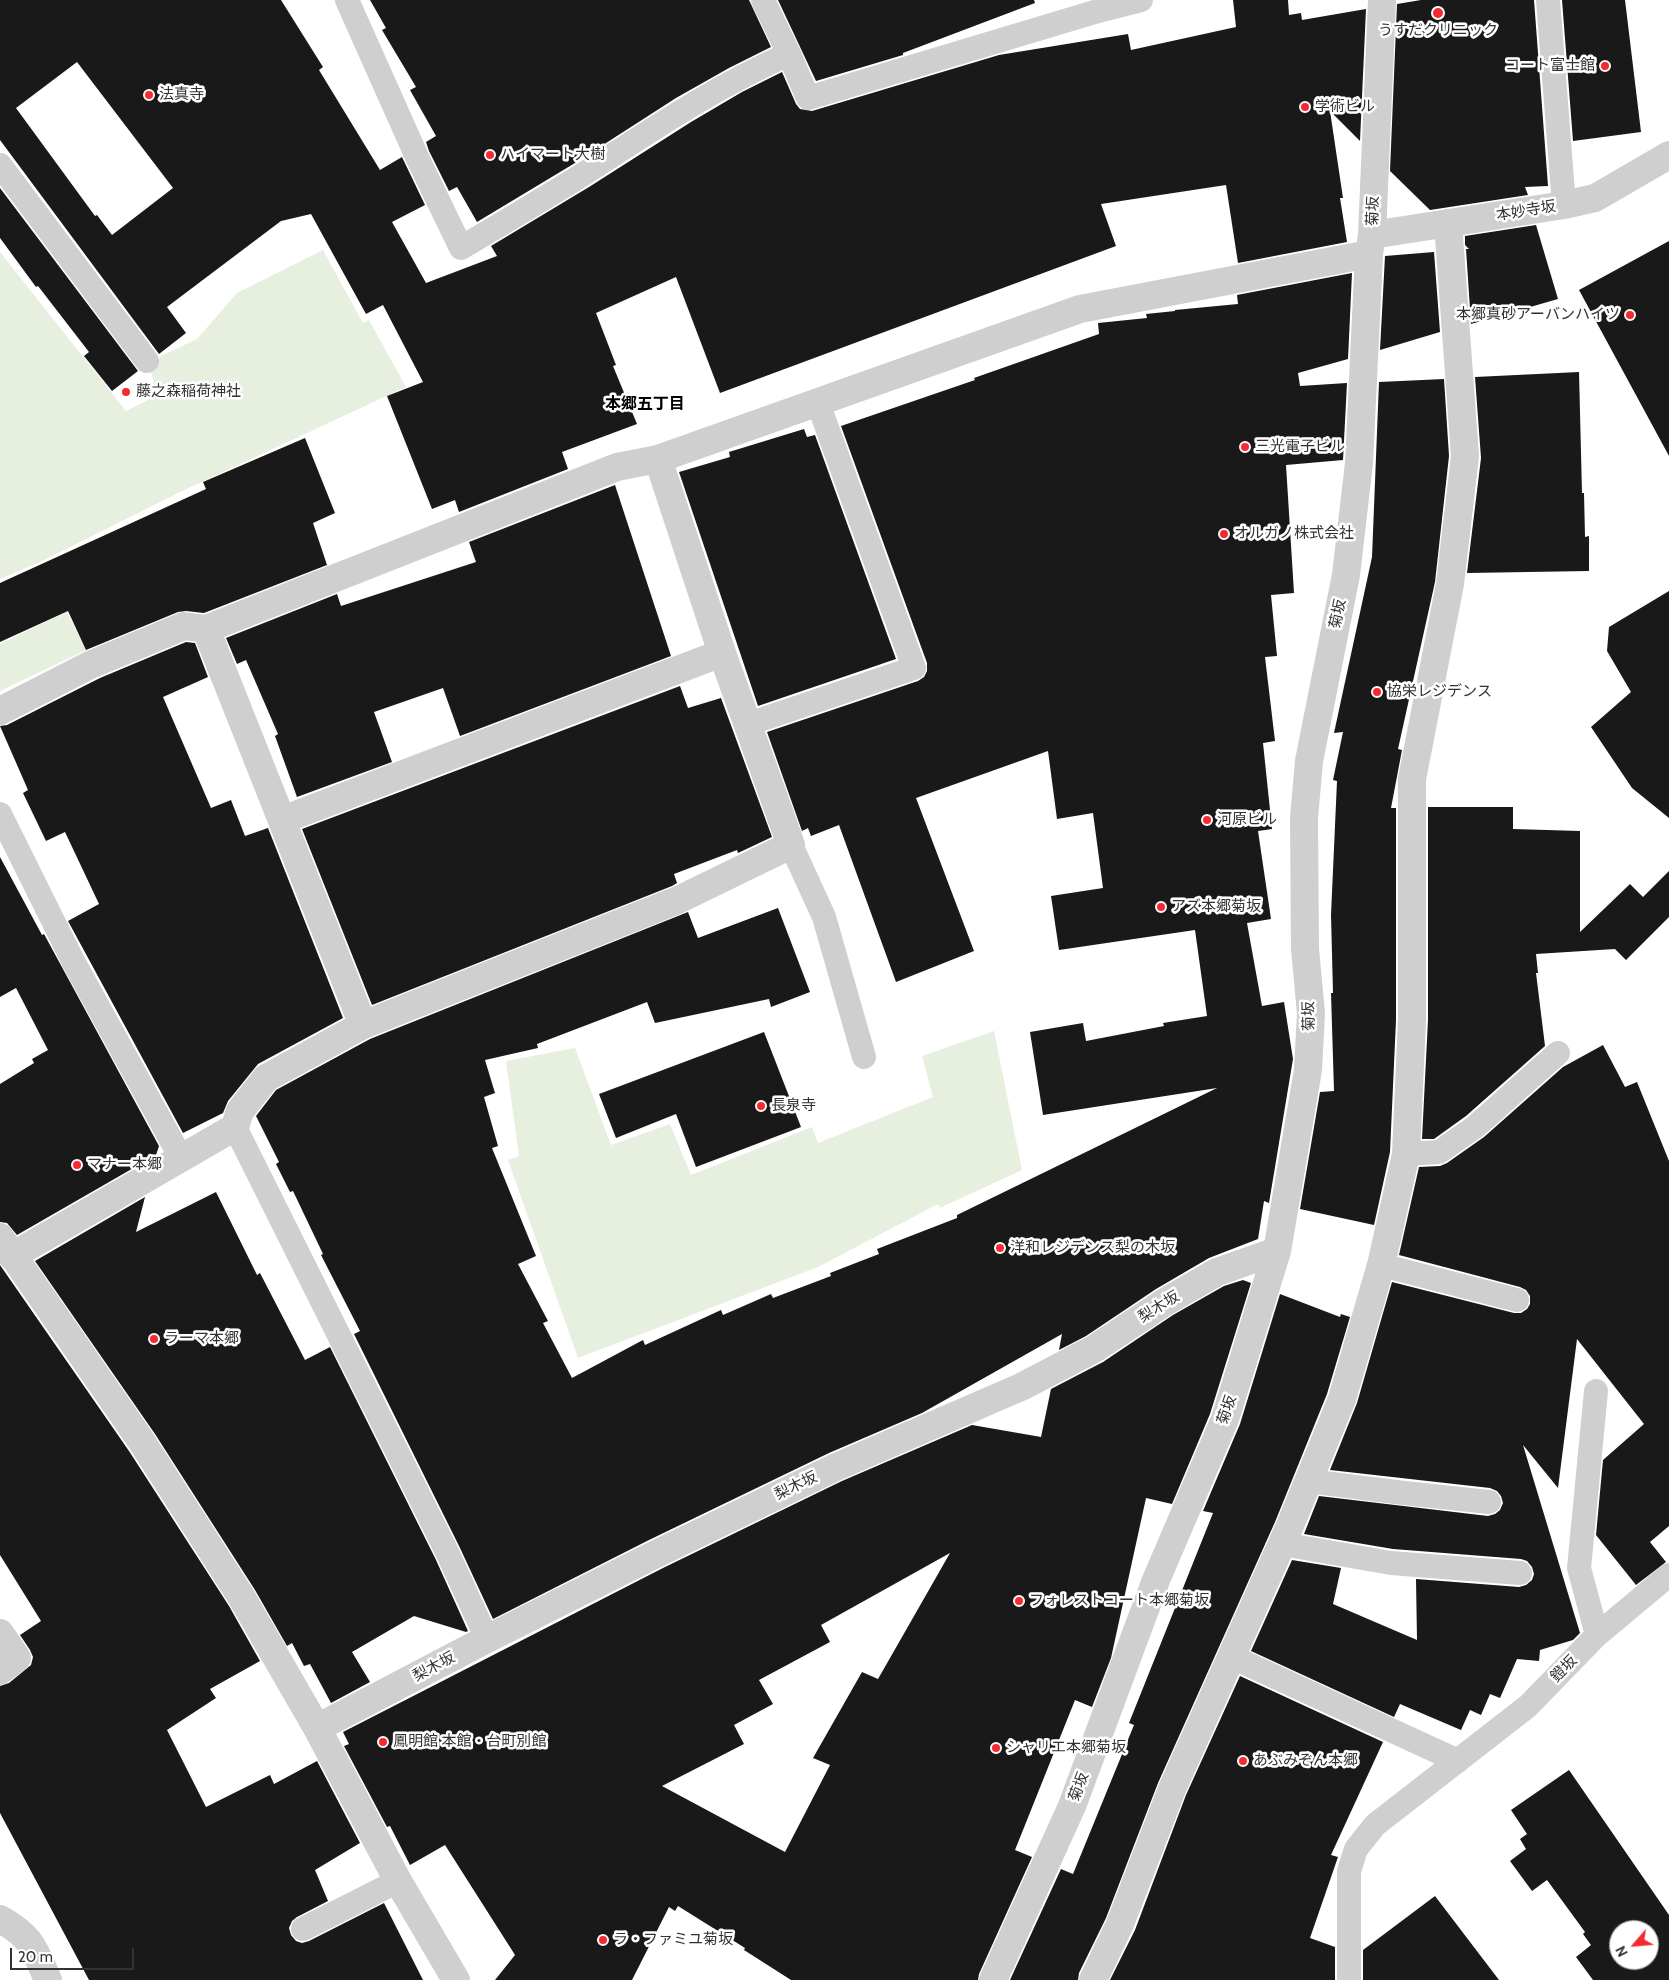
<!DOCTYPE html>
<meta charset="utf-8">
<style>
body{margin:0}
#map{position:relative;width:1669px;height:1980px;overflow:hidden;background:#fff;font-family:Cabin,sans-serif}
canvas{display:block}
.north{position:absolute;left:1609px;top:1920px;width:50px;height:50px;box-sizing:border-box;background:#fff;border:1px solid #adadad;border-radius:50%;rotate:243deg;font-size:14px;font-weight:700;line-height:20px;text-align:center;color:#323232}
.north::after{content:'';display:block;margin:auto;width:18px;height:22px;background:#f42931;clip-path:polygon(50% 0,100% 100%,50% 72%,0 100%)}
.scale{position:absolute;left:10px;top:1948px;width:124px;height:22px;box-sizing:border-box;border:2px solid #323232;border-top:0;padding-left:6px;font-size:15px;line-height:18px;white-space:nowrap;color:#323232;-webkit-text-stroke:4px #fff;paint-order:stroke}
</style>
<div id="map">
<canvas width="1669" height="1980"></canvas>
<div class="north">N</div>
<div class="scale">20 m</div>
</div>
<script>
const ctx = document.querySelector('canvas').getContext('2d');
ctx.lineJoin = 'round';
function fillPath(path, color) {
  ctx.fillStyle = color;
  ctx.fill(path, 'evenodd');
}
function trace(path, color, width, dash) {
  ctx.strokeStyle = color;
  ctx.lineWidth = width;
  ctx.lineCap = dash ? 'butt' : 'round';
  ctx.setLineDash(dash || []);
  ctx.stroke(path);
}
function write(font, color, halo, rows, align = 'center') {
  ctx.font = font + ' Cabin,"Noto Sans JP",sans-serif';
  ctx.lineWidth = 5;
  ctx.setLineDash([]);
  ctx.textBaseline = 'middle';
  ctx.strokeStyle = halo;
  ctx.fillStyle = color;
  for (const [text, x, y, turn = 0] of rows) {
    ctx.save();
    ctx.translate(x, y);
    ctx.rotate((+turn || 0) * Math.PI / 180);
    ctx.textAlign = isNaN(turn) ? turn : align;
    if (halo) ctx.strokeText(text, 0, 0);
    ctx.fillText(text, 0, 0);
    ctx.restore();
  }
}
fillPath(new Path2D(`
 M 323,250 L 363,323 L 369,320 L 406,387 L 180,492 L 38,563 L 0,579 L 0,252 L 126,411 L 158,395 L 150,369 L 161,356 L 197,339 L 237,293 Z
 M 67,612 L 86,650 L 0,691 L 0,644 Z
 M 994,1031 L 1022,1170 L 940,1208 L 938,1204 L 818,1267 L 578,1358 L 508,1160 L 519,1156 L 506,1061 L 575,1048 L 611,1145 L 670,1124 L 691,1175 L 812,1127 L 818,1143 L 933,1097 L 922,1056 Z`), '#e7efdf');
fillPath(new Path2D(`
 M 0,0 L 281,0 L 323,67 L 319,70 L 380,170 L 402,157 L 425,205 L 392,222 L 426,283 L 497,256 L 491,246 L 589,187 L 691,122 L 742,92 L 782,72 L 796,104 L 800,109 L 812,111 L 999,55 L 1128,34 L 1131,50 L 1236,27 L 1233,0 L 1288,0 L 1289,15 L 1301,13 L 1302,20 L 1366,9 L 1360,141 L 1330,111 L 1343,198 L 1340,198 L 1347,242 L 1238,263 L 1226,185 L 1101,204 L 1116,246 L 720,393 L 676,277 L 596,313 L 616,365 L 613,366 L 637,424 L 562,452 L 568,469 L 459,512 L 455,500 L 432,509 L 387,396 L 423,382 L 383,305 L 366,314 L 311,214 L 281,221 L 167,307 L 186,333 L 159,354 L 0,140 ZM 77,62 L 173,188 L 112,235 L 97,215 L 95,216 L 16,108 Z
 M 370,0 L 749,0 L 771,47 L 729,68 L 676,98 L 575,163 L 477,222 L 457,187 L 449,191 L 429,151 L 426,142 L 436,136 L 410,90 L 416,87 L 382,30 L 386,28 Z
 M 778,0 L 1034,0 L 1035,3 L 903,53 L 903,55 L 816,81 Z
 M 1421,0 L 1534,0 L 1548,186 L 1525,187 L 1528,195 L 1430,210 L 1390,171 L 1397,4 Z
 M 1562,0 L 1625,0 L 1641,132 L 1573,141 Z
 M 0,188 L 138,371 L 112,391 L 84,356 L 89,352 L 38,286 L 36,287 L 0,238 Z
 M 1536,225 L 1558,299 L 1471,324 L 1466,249 L 1469,249 L 1465,245 L 1465,236 Z
 M 1669,241 L 1669,456 L 1579,290 Z
 M 1434,252 L 1440,332 L 1380,350 L 1385,256 Z
 M 1352,273 L 1348,359 L 1298,373 L 1300,386 L 1347,383 L 1343,460 L 1286,465 L 1294,593 L 1271,595 L 1277,656 L 1265,657 L 1275,741 L 1263,743 L 1272,829 L 1258,831 L 1271,919 L 1247,923 L 1262,1006 L 1284,1002 L 1293,1059 L 1269,1203 L 1264,1201 L 1258,1239 L 1209,1258 L 1156,1289 L 1086,1336 L 1059,1350 L 1062,1334 L 922,1413 L 829,1453 L 649,1540 L 493,1619 L 460,1548 L 354,1334 L 360,1331 L 321,1255 L 323,1254 L 293,1191 L 290,1192 L 276,1164 L 279,1162 L 256,1116 L 276,1090 L 370,1039 L 688,912 L 698,938 L 778,908 L 810,992 L 771,1007 L 769,999 L 655,1023 L 647,1002 L 537,1044 L 538,1048 L 485,1060 L 495,1093 L 484,1097 L 498,1146 L 492,1148 L 536,1256 L 518,1264 L 548,1321 L 543,1323 L 572,1378 L 643,1340 L 645,1345 L 721,1310 L 723,1315 L 771,1294 L 773,1298 L 831,1276 L 830,1273 L 879,1254 L 877,1249 L 957,1218 L 957,1215 L 1217,1088 L 1043,1115 L 1030,1032 L 1083,1023 L 1086,1041 L 1164,1026 L 1163,1023 L 1207,1016 L 1195,930 L 1059,950 L 1051,896 L 1103,888 L 1093,813 L 1057,819 L 1048,751 L 916,798 L 974,951 L 896,982 L 839,825 L 811,836 L 808,828 L 802,831 L 767,732 L 918,681 L 924,677 L 927,671 L 927,663 L 841,426 L 975,380 L 974,378 L 1099,334 L 1098,323 L 1147,318 L 1146,314 L 1175,311 L 1175,310 L 1238,304 L 1237,295 Z
 M 1579,372 L 1582,493 L 1584,493 L 1585,537 L 1589,536 L 1589,571 L 1467,573 L 1481,458 L 1475,377 Z
 M 1444,379 L 1449,456 L 1435,582 L 1398,749 L 1402,750 L 1391,808 L 1396,808 L 1396,1020 L 1390,1152 L 1374,1225 L 1300,1209 L 1320,1092 L 1334,1091 L 1331,993 L 1333,993 L 1331,915 L 1337,781 L 1333,780 L 1343,732 L 1334,733 L 1372,557 L 1379,382 Z
 M 804,429 L 807,437 L 815,435 L 896,659 L 758,706 L 679,472 L 730,457 L 729,452 Z
 M 305,438 L 335,513 L 313,523 L 327,565 L 204,613 L 186,611 L 178,612 L 86,650 L 68,611 L 0,642 L 0,583 L 206,489 L 203,482 Z
 M 615,485 L 671,656 L 460,736 L 443,688 L 374,712 L 392,762 L 297,797 L 275,736 L 278,734 L 246,660 L 237,664 L 226,638 L 337,594 L 341,606 L 476,562 L 469,542 Z
 M 1669,591 L 1669,818 L 1632,788 L 1591,727 L 1631,692 L 1607,651 L 1609,627 Z
 M 186,642 L 195,643 L 208,677 L 163,697 L 211,808 L 231,800 L 245,836 L 268,828 L 343,1018 L 258,1064 L 228,1101 L 223,1113 L 183,1133 L 68,921 L 99,904 L 65,832 L 46,841 L 23,793 L 28,790 L 0,726 L 7,725 L 100,678 Z
 M 680,686 L 688,708 L 721,698 L 772,837 L 738,853 L 737,850 L 674,874 L 677,883 L 672,886 L 372,1005 L 302,829 Z
 M 1428,807 L 1513,807 L 1513,829 L 1580,831 L 1580,932 L 1630,884 L 1643,897 L 1669,871 L 1669,917 L 1626,960 L 1615,949 L 1536,954 L 1538,973 L 1536,973 L 1545,1046 L 1466,1116 L 1434,1139 L 1422,1139 L 1428,1020 Z
 M 0,857 L 42,935 L 44,934 L 159,1146 L 156,1155 L 17,1235 L 7,1223 L 0,1222 L 0,1084 L 34,1063 L 32,1059 L 48,1050 L 16,988 L 0,997 Z
 M 764,1032 L 801,1127 L 696,1167 L 676,1114 L 616,1138 L 599,1094 Z
 M 1603,1045 L 1625,1087 L 1637,1082 L 1669,1161 L 1669,1526 L 1650,1542 L 1666,1562 L 1636,1585 L 1596,1535 L 1603,1460 L 1644,1424 L 1577,1339 L 1558,1488 L 1523,1445 L 1580,1633 L 1573,1640 L 1540,1650 L 1539,1661 L 1517,1659 L 1500,1698 L 1490,1694 L 1481,1715 L 1470,1710 L 1461,1730 L 1400,1704 L 1394,1717 L 1251,1651 L 1292,1560 L 1341,1568 L 1333,1604 L 1417,1640 L 1416,1579 L 1519,1587 L 1526,1585 L 1532,1580 L 1534,1574 L 1532,1567 L 1527,1561 L 1521,1559 L 1393,1549 L 1304,1534 L 1319,1496 L 1488,1516 L 1495,1514 L 1500,1510 L 1503,1503 L 1501,1496 L 1497,1491 L 1490,1488 L 1330,1470 L 1357,1403 L 1392,1282 L 1514,1313 L 1521,1313 L 1527,1309 L 1530,1304 L 1530,1296 L 1526,1290 L 1520,1287 L 1399,1255 L 1419,1167 L 1440,1166 L 1447,1163 L 1484,1137 L 1563,1067 Z
 M 216,1192 L 257,1275 L 260,1273 L 305,1360 L 330,1347 L 436,1560 L 468,1631 L 466,1632 L 414,1616 L 352,1652 L 370,1682 L 331,1703 L 310,1664 L 304,1666 L 292,1643 L 287,1646 L 255,1590 L 155,1434 L 35,1261 L 145,1197 L 136,1232 Z
 M 0,1265 L 129,1451 L 229,1606 L 260,1661 L 210,1689 L 216,1698 L 167,1730 L 206,1807 L 270,1775 L 274,1784 L 317,1761 L 360,1843 L 315,1870 L 328,1901 L 297,1917 L 292,1921 L 289,1928 L 291,1935 L 296,1941 L 302,1943 L 309,1941 L 384,1903 L 423,1980 L 89,1980 L 0,1813 L 0,1686 L 9,1683 L 31,1665 L 33,1657 L 30,1650 L 20,1635 L 41,1621 L 0,1555 Z
 M 1243,1280 L 1251,1283 L 1210,1414 L 1172,1504 L 1146,1498 L 1111,1658 L 1092,1707 L 1075,1700 L 1015,1850 L 1032,1857 L 979,1974 L 978,1980 L 791,1980 L 744,1950 L 745,1948 L 678,1906 L 675,1911 L 669,1907 L 632,1980 L 495,1980 L 515,1955 L 445,1845 L 410,1865 L 390,1826 L 387,1827 L 344,1746 L 349,1744 L 343,1732 L 663,1568 L 842,1481 L 972,1425 L 1041,1437 L 1051,1389 L 1103,1362 L 1173,1315 L 1224,1286 ZM 950,1553 L 878,1679 L 862,1672 L 813,1758 L 830,1765 L 785,1852 L 662,1786 L 744,1744 L 734,1725 L 773,1704 L 759,1680 L 830,1642 L 821,1625 Z
 M 1280,1294 L 1340,1317 L 1341,1314 L 1350,1317 L 1327,1394 L 1275,1522 L 1158,1783 L 1106,1918 L 1079,1973 L 1078,1980 L 1010,1980 L 1061,1869 L 1073,1874 L 1134,1725 L 1129,1723 L 1213,1513 L 1203,1511 L 1240,1424 Z
 M 1240,1676 L 1383,1742 L 1331,1855 L 1338,1857 L 1310,1938 L 1335,1947 L 1335,1980 L 1110,1980 L 1135,1930 L 1186,1795 Z
 M 1569,1770 L 1669,1915 L 1669,1980 L 1593,1980 L 1576,1957 L 1591,1945 L 1583,1934 L 1585,1932 L 1547,1880 L 1532,1891 L 1510,1861 L 1526,1849 L 1520,1839 L 1527,1834 L 1511,1810 ZM 1619,1930 L 1649,1930 L 1649,1960 L 1619,1960 Z
 M 1435,1896 L 1499,1980 L 1363,1980 L 1363,1950 Z`), '#191919');
trace(new Path2D(`
 M 347,0 L 417,157 L 461,248 C 501,224 542,200 582,175 C 650,131 716,86 789,54
 M 763,0 L 789,54 L 808,98 L 1098,11 L 1141,0
 M 1548,0 L 1564,205
 M 0,165 L 147,361
 M 748,724 L 914,668 L 818,403
 M 0,814 L 72,959 L 181,1158
 M 791,845 L 824,917 L 864,1057
 M 235,1127 L 448,1554 L 487,1639
 M 1406,1154 L 1439,1152 L 1475,1127 L 1558,1053
 M 1381,1265 L 1517,1300
 M 1596,1391 L 1579,1568 L 1597,1635
 M 1308,1481 L 1404,1493 L 1489,1502
 M 1282,1544 L 1391,1563 L 1520,1573
 M 1232,1657 L 1458,1761
 M 303,1929 L 398,1881
 M 1349,1980 L 1349,1871 L 1356,1849 L 1375,1825 L 1528,1706 L 1597,1635 L 1669,1575`), '#cfcfcf', 24);
trace(new Path2D(`
 M 1372,235 L 1564,205 L 1595,198 L 1669,155
 M 206,629 L 363,1025
 M 0,711 L 90,665 L 184,626 L 206,629 L 617,467 L 658,459 L 1080,309 L 1369,254
 M 282,820 L 722,653
 M 0,1237 L 142,1442 L 242,1598 L 317,1728 L 398,1881 L 456,1980
 M 12,1256 L 235,1127 L 240,1111 L 266,1078 L 363,1025 L 678,900 L 791,845 L 722,653 L 658,459
 M 0,1633 L 17,1658 L 0,1671
 M 317,1728 L 487,1639 L 656,1554 L 836,1467 L 1021,1387 L 1094,1349 L 1165,1302 L 1217,1272 L 1277,1251
 M 0,1919 C 32,1937 34,1948 48,1980
 M 993,1980 L 1072,1806 L 1156,1580 L 1225,1419 L 1277,1251 L 1308,1070 L 1311,1013 L 1305,949 L 1304,818 L 1309,761 L 1346,575 L 1359,463 L 1369,254 L 1372,235 L 1382,0
 M 1093,1980 L 1120,1924 L 1172,1789 L 1289,1528 L 1342,1399 L 1381,1265 L 1406,1154 L 1412,1020 L 1412,779 L 1450,584 L 1465,456 L 1448,223`), '#cfcfcf', 28);
for (const [x, y, r, color] of [
 [1438,13,6,"#f42931"],
 [1605,66,5,"#f42931"],
 [149,95,5,"#f42931"],
 [1305,107,5,"#f42931"],
 [490,155,5,"#f42931"],
 [1630,315,5,"#f42931"],
 [126,392,5,"#f42931"],
 [1245,447,5,"#f42931"],
 [1224,534,5,"#f42931"],
 [1377,692,5,"#f42931"],
 [1207,820,5,"#f42931"],
 [1161,907,5,"#f42931"],
 [761,1106,5,"#f42931"],
 [77,1165,5,"#f42931"],
 [1000,1248,5,"#f42931"],
 [154,1339,5,"#f42931"],
 [1019,1601,5,"#f42931"],
 [383,1742,5,"#f42931"],
 [996,1748,5,"#f42931"],
 [1243,1761,5,"#f42931"],
 [603,1940,5,"#f42931"]
]) {
  const dot = new Path2D();
  dot.arc(x, y, r, 0, 2 * Math.PI);
  ctx.fillStyle = color;
  ctx.fill(dot);
  trace(dot, '#fff', 2);
}
write('15px', '#323232', '#fff', [
 ["うすだクリニック",1438,31,"center"],
 ["コート富士館",1595,66,"right"],
 ["法真寺",159,95],
 ["学術ビル",1315,107],
 ["ハイマート大樹",500,155],
 ["本郷真砂アーバンハイツ",1620,315,"right"],
 ["藤之森稲荷神社",136,392],
 ["三光電子ビル",1255,447],
 ["オルガノ株式会社",1234,534],
 ["協栄レジデンス",1387,692],
 ["河原ビル",1217,820],
 ["アズ本郷菊坂",1171,907],
 ["長泉寺",771,1106],
 ["マナー本郷",87,1165],
 ["洋和レジデンス梨の木坂",1010,1248],
 ["ラーマ本郷",164,1339],
 ["フォレストコート本郷菊坂",1029,1601],
 ["鳳明館 本館・台町別館",393,1742],
 ["シャリエ本郷菊坂",1006,1748],
 ["あぶみぞん本郷",1253,1761],
 ["ラ・ファミユ菊坂",613,1940]
], 'left');
write('15px', '#323232', '#fff', [
 ["菊坂",1373,211,-88],
 ["本妙寺坂",1526,211,-9],
 ["菊坂",1338,614,-78],
 ["菊坂",1309,1016,-91],
 ["梨木坂",1159,1307,-32],
 ["菊坂",1227,1410,-71],
 ["梨木坂",796,1486,-26],
 ["梨木坂",434,1667,-28],
 ["鐙坂",1564,1669,-46],
 ["菊坂",1079,1787,-69]
]);
write('bold 16px', '#000', '#fff', [
 ["本郷五丁目",645,404]
]);
</script>
